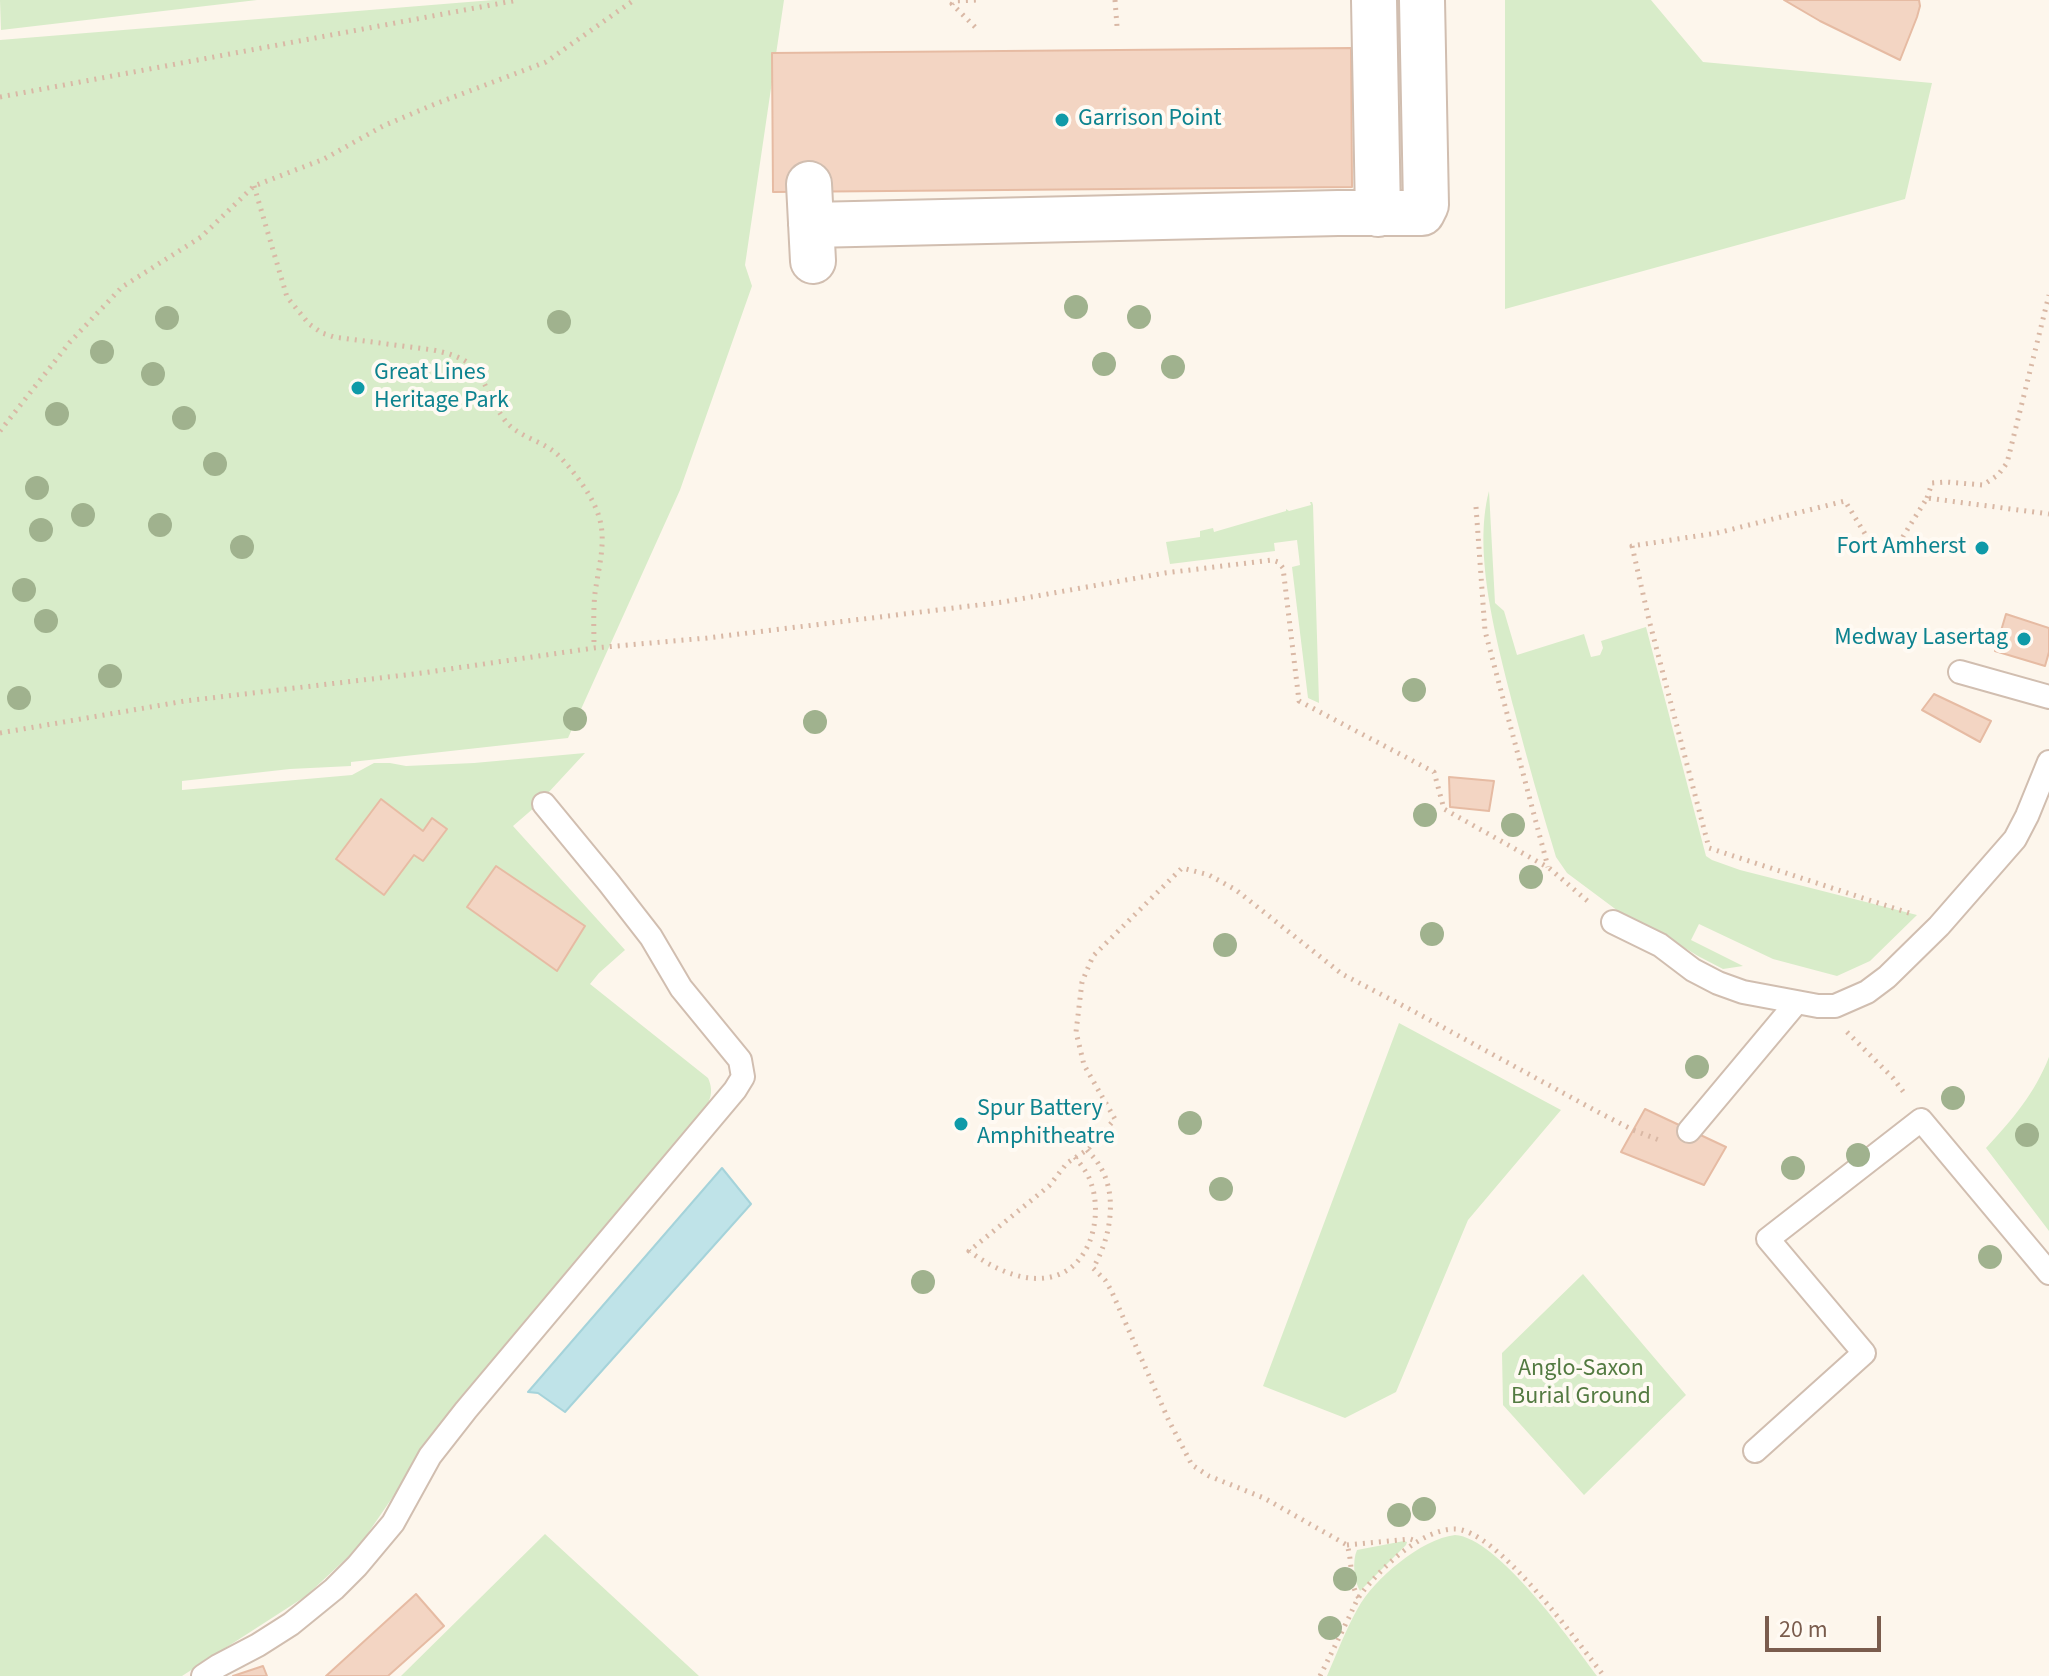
<!DOCTYPE html>
<style>
body{margin:0}
#map{position:relative;width:2049px;height:1676px;overflow:hidden;background:#fdf6ec;font-family:"Source Sans 3",sans-serif}
canvas{display:block}
.scale{position:absolute;left:1765px;top:1616px;width:116px;height:36px;box-sizing:border-box;border:4px solid #7a5c4d;border-top:0;padding-left:10px;font-size:24px;line-height:28px;white-space:nowrap;color:#7a5c4d;-webkit-text-stroke:6px #fffaf3;paint-order:stroke}
</style>
<div id="map">
<canvas width="2049" height="1676"></canvas>
<div class="scale">20 m</div>
</div>
<script>
const ctx = document.querySelector('canvas').getContext('2d');
ctx.lineJoin = 'round';
function fillPath(path, color) {
  ctx.fillStyle = color;
  ctx.fill(path, 'evenodd');
}
function trace(path, color, width, dash) {
  ctx.strokeStyle = color;
  ctx.lineWidth = width;
  ctx.lineCap = dash ? 'butt' : 'round';
  ctx.setLineDash(dash || []);
  ctx.stroke(path);
}
function write(font, color, halo, rows, align = 'center') {
  ctx.font = font + ' "Source Sans 3",sans-serif';
  ctx.lineWidth = 8;
  ctx.setLineDash([]);
  ctx.textBaseline = 'middle';
  ctx.strokeStyle = halo;
  ctx.fillStyle = color;
  for (const [text, x, y, turn = 0] of rows) {
    ctx.save();
    ctx.translate(x, y);
    ctx.rotate((+turn || 0) * Math.PI / 180);
    ctx.textAlign = isNaN(turn) ? turn : align;
    if (halo) ctx.strokeText(text, 0, 0);
    ctx.fillText(text, 0, 0);
    ctx.restore();
  }
}
fillPath(new Path2D(`
 M 0,0 L 257,0 L 1,30 Z
 M 493,0 L 784,0 L 745,265 L 752,286 L 680,490 L 568,738 L 351,762 L 351,766 L 290,769 L 182,781 L 182,790 L 352,775 L 374,763 L 390,763 L 406,766 L 474,763 L 585,753 L 535,807 L 513,826 L 625,950 L 599,973 L 590,984 L 708,1078 C 715,1093 709,1103 701,1115 L 583,1253 L 499,1354 L 403,1482 L 364,1539 L 349,1556 L 306,1596 L 182,1676 L 0,1676 L 0,40 Z
 M 1505,0 L 1651,0 L 1703,62 L 1932,83 L 1905,199 L 1505,309 Z
 M 1489,491 L 1495,603 L 1504,611 L 1517,655 L 1584,634 L 1591,657 L 1600,655 L 1603,648 L 1601,641 L 1646,627 L 1706,856 L 1712,860 L 1740,870 L 1917,915 L 1870,961 L 1837,976 L 1773,959 L 1699,924 L 1691,940 L 1743,966 L 1723,969 L 1698,956 L 1660,933 L 1622,914 L 1567,873 L 1556,857 C 1541,808 1527,759 1514,709 C 1498,646 1472,555 1489,491 Z
 M 1310,502 L 1312,502 L 1313,505 L 1319,703 L 1308,698 L 1292,567 L 1300,565 L 1297,540 L 1274,543 L 1275,551 L 1170,564 L 1166,542 L 1200,537 L 1200,531 L 1213,528 L 1214,532 L 1286,511 L 1286,509 L 1289,511 L 1311,505 Z
 M 1399,1023 L 1561,1110 L 1468,1220 L 1396,1392 L 1345,1418 L 1263,1386 Z
 M 2049,1057 L 2049,1231 L 1986,1148 C 2012,1120 2035,1093 2049,1057 Z
 M 1583,1274 L 1686,1395 L 1584,1495 L 1503,1405 L 1502,1353 Z
 M 545,1534 L 699,1676 L 401,1676 Z
 M 1455,1535 C 1497,1537 1572,1642 1597,1676 L 1327,1676 C 1337,1653 1346,1629 1358,1608 C 1374,1579 1421,1539 1455,1535 Z
 M 1404,1541 L 1407,1542 L 1406,1545 L 1360,1591 C 1354,1581 1352,1561 1357,1550 Z`), '#d8ecc9');
const water = new Path2D(`
 M 722,1168 L 751,1204 L 565,1412 L 538,1393 L 528,1392 Z`);
fillPath(water, '#bfe3e8');
trace(water, '#a5d3da', 2);
const building = new Path2D(`
 M 1784,0 L 1919,0 L 1920,6 L 1917,17 L 1900,60 L 1820,21 Z
 M 1351,48 L 1352,187 L 773,192 L 772,53 Z
 M 2006,614 L 2049,628 L 2049,652 L 2045,666 L 1995,651 Z
 M 1934,694 L 1991,721 L 1980,742 L 1922,710 Z
 M 1449,777 L 1494,781 L 1489,811 L 1450,807 Z
 M 381,799 L 423,831 L 432,818 L 447,829 L 423,861 L 414,855 L 384,895 L 336,859 Z
 M 496,866 L 585,926 L 557,971 L 467,907 Z
 M 1645,1109 L 1726,1147 L 1704,1185 L 1621,1152 Z
 M 416,1594 L 444,1626 L 388,1676 L 326,1676 Z
 M 263,1666 L 267,1676 L 233,1676 Z`);
fillPath(building, '#f3d5c3');
trace(building, '#e6bba3', 2);
const lane = new Path2D(`
 M 1960,672 L 2049,697
 M 1613,922 L 1660,945 L 1693,970 L 1718,983 L 1743,992 L 1818,1006 L 1835,1006 L 1867,992 L 1887,977 L 1939,926 L 2015,839 L 2027,816 L 2049,762
 M 1689,1131 L 1797,1002
 M 1755,1451 L 1864,1353 L 1768,1239 L 1921,1120 L 2049,1273
 M 203,1676 L 218,1666 L 258,1645 L 291,1624 L 334,1589 L 357,1566 L 393,1523 L 430,1456 L 466,1410 L 735,1090 L 743,1077 L 740,1060 L 681,988 L 651,937 L 609,883 L 544,804`);
const street = new Path2D(`
 M 1374,0 L 1378,214
 M 809,184 L 813,261
 M 811,225 L 1338,213 L 1422,213 L 1426,205 L 1422,0`);
trace(lane, '#d1beb0', 26);
trace(street, '#d1beb0', 48);
trace(new Path2D(`
 M 1115,0 L 1117,26
 M 975,27 L 952,4 L 954,1 L 978,0
 M 0,97 L 518,0
 M 254,186 L 287,297 L 309,324 L 322,333 L 334,337 L 433,350 C 489,361 477,382 504,419 C 517,438 544,440 560,457 C 576,474 597,501 601,525 C 605,547 598,571 595,593 C 593,611 594,630 594,648
 M 0,431 L 70,342 L 122,287 L 201,237 L 254,186 L 324,159 L 383,126 L 435,104 L 546,62 L 634,0
 M 1927,498 L 1932,483 L 1946,482 L 1983,485 L 1998,475 L 2007,463 L 2049,295
 M 1476,507 L 1485,631 L 1548,867
 M 0,733 L 185,701 L 422,673 L 594,648 L 707,638 L 1003,602 L 1165,573 L 1272,560 L 1278,562 L 1283,568 L 1299,701 L 1434,772 L 1444,809 L 1549,868 L 1591,904
 M 1909,913 L 1709,848 L 1649,620 L 1632,546 L 1717,533 L 1845,501 L 1870,542 L 1899,543 L 1927,498 L 2049,514
 M 1847,1032 L 1893,1078 L 1905,1094
 M 1087,1150 C 1091,1155 1096,1159 1099,1165 C 1119,1195 1110,1240 1093,1268 L 1105,1280 L 1111,1290 L 1169,1421 L 1192,1465 L 1209,1476 L 1264,1498 L 1347,1545 C 1353,1562 1349,1585 1359,1598
 M 1075,1157 C 1081,1165 1088,1173 1091,1183 C 1102,1213 1093,1260 1060,1274 C 1030,1287 993,1269 969,1251 L 1049,1186 L 1067,1163 L 1087,1150 L 1115,1119 L 1084,1065 L 1076,1032 L 1082,982 L 1093,956 L 1182,868 L 1209,875 L 1236,890 L 1342,974 L 1415,1012 L 1598,1112 L 1633,1130 L 1659,1140
 M 1347,1545 L 1410,1539 L 1416,1541
 M 1320,1676 C 1329,1658 1338,1640 1347,1621 C 1352,1612 1355,1602 1361,1594 C 1381,1568 1420,1530 1454,1529 C 1496,1528 1578,1643 1604,1676`), '#d9b8a5', 5, [2, 6]);
trace(lane, '#fff', 22);
trace(street, '#fff', 44);
ctx.fillStyle = '#a0b28e';
for (const [x, y] of [
 [1076,307],
 [1139,317],
 [167,318],
 [559,322],
 [102,352],
 [1104,364],
 [1173,367],
 [153,374],
 [57,414],
 [184,418],
 [215,464],
 [37,488],
 [83,515],
 [160,525],
 [41,530],
 [242,547],
 [24,590],
 [46,621],
 [110,676],
 [1414,690],
 [19,698],
 [575,719],
 [815,722],
 [1425,815],
 [1513,825],
 [1531,877],
 [1432,934],
 [1225,945],
 [1697,1067],
 [1953,1098],
 [1190,1123],
 [2027,1135],
 [1858,1155],
 [1793,1168],
 [1221,1189],
 [1990,1257],
 [923,1282],
 [1424,1509],
 [1399,1515],
 [1345,1579],
 [1330,1628]
]) {
  ctx.beginPath();
  ctx.arc(x, y, 12, 0, 2 * Math.PI);
  ctx.fill();
}
for (const [x, y, r, color] of [
 [1062,120,8,"#0f9aa8"],
 [358,388,8,"#0f9aa8"],
 [1982,548,8,"#0f9aa8"],
 [2024,639,8,"#0f9aa8"],
 [961,1124,8,"#0f9aa8"]
]) {
  const dot = new Path2D();
  dot.arc(x, y, r, 0, 2 * Math.PI);
  ctx.fillStyle = color;
  ctx.fill(dot);
  trace(dot, '#fffaf3', 3);
}
write('24px', '#0d838f', '#fffaf3', [
 ["Garrison Point",1078,120],
 ["Great Lines",374,374],
 ["Heritage Park",374,402],
 ["Fort Amherst",1966,548,"right"],
 ["Medway Lasertag",2008,639,"right"],
 ["Spur Battery",977,1110],
 ["Amphitheatre",977,1138]
], 'left');
write('24px', '#537a41', '#fffaf3', [
 ["Anglo-Saxon",1581,1370],
 ["Burial Ground",1581,1398]
]);
</script>
